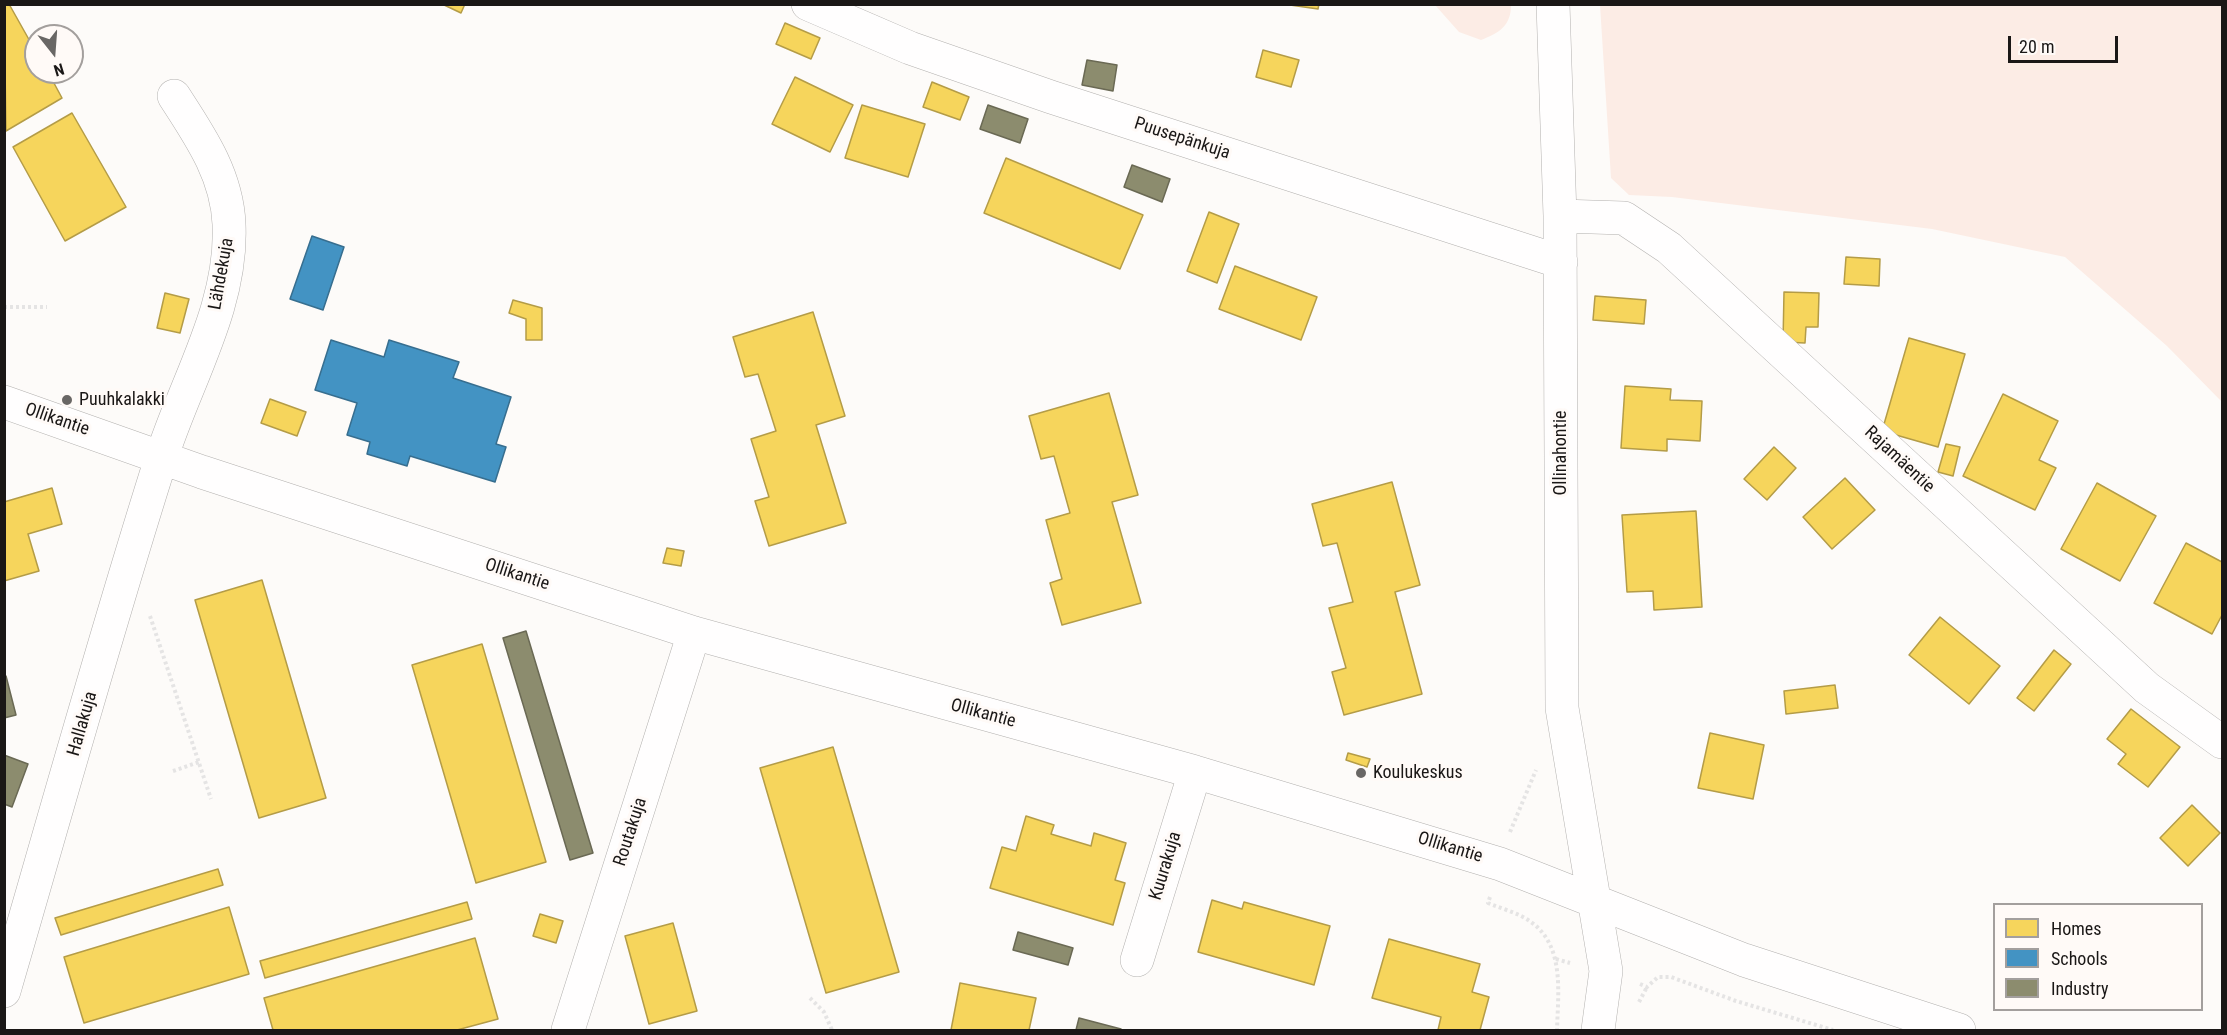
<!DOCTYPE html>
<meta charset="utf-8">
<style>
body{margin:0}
#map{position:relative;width:2227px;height:1035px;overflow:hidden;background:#fdfbf9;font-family:"Roboto Condensed",sans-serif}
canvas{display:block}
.frame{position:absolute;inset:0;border:6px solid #1a1716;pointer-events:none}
.legend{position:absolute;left:1993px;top:903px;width:210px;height:108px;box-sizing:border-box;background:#fffaf7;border:2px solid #a39f9d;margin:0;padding:8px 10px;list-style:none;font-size:18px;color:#1a1716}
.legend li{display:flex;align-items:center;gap:12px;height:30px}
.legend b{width:30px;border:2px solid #a39f9d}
.north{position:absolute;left:24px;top:24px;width:60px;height:60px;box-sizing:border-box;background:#fffaf7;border:2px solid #a39f9d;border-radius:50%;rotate:163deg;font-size:16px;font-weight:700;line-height:24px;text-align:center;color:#1a1716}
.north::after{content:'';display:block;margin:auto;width:21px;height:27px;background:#696765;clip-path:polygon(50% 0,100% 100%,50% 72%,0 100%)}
.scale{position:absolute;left:2008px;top:36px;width:110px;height:27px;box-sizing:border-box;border:3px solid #1a1716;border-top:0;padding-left:8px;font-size:18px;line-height:21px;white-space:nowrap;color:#1a1716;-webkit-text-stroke:4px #fffaf7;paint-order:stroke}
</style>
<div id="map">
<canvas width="2227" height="1035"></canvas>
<div class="frame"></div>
<ul class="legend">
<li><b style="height:16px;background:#f6d55c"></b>Homes</li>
<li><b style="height:16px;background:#4393c3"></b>Schools</li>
<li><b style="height:16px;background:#8c8c6e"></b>Industry</li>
</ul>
<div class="north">N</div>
<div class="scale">20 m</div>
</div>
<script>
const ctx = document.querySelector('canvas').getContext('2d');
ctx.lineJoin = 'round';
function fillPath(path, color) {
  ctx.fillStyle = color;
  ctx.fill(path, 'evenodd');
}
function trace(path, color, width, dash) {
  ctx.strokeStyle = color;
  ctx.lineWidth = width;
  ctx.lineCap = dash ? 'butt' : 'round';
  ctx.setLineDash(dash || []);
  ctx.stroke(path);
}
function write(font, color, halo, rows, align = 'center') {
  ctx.font = font + ' "Roboto Condensed",sans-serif';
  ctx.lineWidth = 6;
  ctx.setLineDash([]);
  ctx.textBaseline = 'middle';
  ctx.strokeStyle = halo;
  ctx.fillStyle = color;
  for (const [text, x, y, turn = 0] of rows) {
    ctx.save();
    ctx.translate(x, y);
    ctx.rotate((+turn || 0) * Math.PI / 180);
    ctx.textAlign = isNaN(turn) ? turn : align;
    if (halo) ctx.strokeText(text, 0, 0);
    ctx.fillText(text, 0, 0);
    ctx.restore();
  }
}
fillPath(new Path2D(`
 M 1435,5 L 1511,5 C 1511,26 1499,33 1481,40 L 1459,32 Z
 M 1600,5 L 2222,5 L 2222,402 L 2167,346 L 2065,257 L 1932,229 L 1672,197 L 1629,195 L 1611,178 Z`), '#fcece5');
const homes = new Path2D(`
 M 4,4 L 9,4 L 36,52 L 36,72 L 48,72 L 62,98 L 6,131 Z
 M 442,4 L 465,4 L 461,13 Z
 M 1283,4 L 1319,4 L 1318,9 Z
 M 785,23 L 820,38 L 811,59 L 776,44 Z
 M 1263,50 L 1299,60 L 1291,87 L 1256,77 Z
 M 795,77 L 853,105 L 830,152 L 772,124 Z
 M 932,82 L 969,97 L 960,120 L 923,107 Z
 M 862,105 L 925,124 L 908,177 L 845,158 Z
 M 72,113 L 126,207 L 65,241 L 13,147 Z
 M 1006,158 L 1143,215 L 1120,269 L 984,213 Z
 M 1209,212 L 1239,224 L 1217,283 L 1187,271 Z
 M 1846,257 L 1880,259 L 1879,286 L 1844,284 Z
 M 1235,266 L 1317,297 L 1301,340 L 1219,309 Z
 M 1784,292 L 1819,293 L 1818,327 L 1806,327 L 1805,343 L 1783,342 Z
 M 165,293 L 189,299 L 180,333 L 157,328 Z
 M 1595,296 L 1646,300 L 1644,324 L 1593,320 Z
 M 513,300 L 542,308 L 542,340 L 526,340 L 526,319 L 509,313 Z
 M 813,312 L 845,416 L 816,425 L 846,523 L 769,546 L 755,501 L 769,497 L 751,439 L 776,431 L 758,374 L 745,377 L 733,337 Z
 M 1909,338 L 1965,354 L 1938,447 L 1882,431 Z
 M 1625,386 L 1671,389 L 1670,400 L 1702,401 L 1700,441 L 1667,439 L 1667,451 L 1621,448 Z
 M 1109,393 L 1138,495 L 1112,502 L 1141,603 L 1062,625 L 1050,583 L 1062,579 L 1046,520 L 1070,513 L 1054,456 L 1041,459 L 1029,416 Z
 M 2003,394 L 2058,421 L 2039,460 L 2056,468 L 2035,510 L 1963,476 Z
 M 270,399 L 306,412 L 297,436 L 261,423 Z
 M 1946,444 L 1960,447 L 1953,476 L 1938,472 Z
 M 1774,447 L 1796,468 L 1767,500 L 1744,479 Z
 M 1845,478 L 1875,510 L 1832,549 L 1803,517 Z
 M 1392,482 L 1420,585 L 1395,592 L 1422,694 L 1344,715 L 1332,672 L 1346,668 L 1329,608 L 1353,602 L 1337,543 L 1323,546 L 1312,504 Z
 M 2097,483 L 2156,516 L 2120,581 L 2061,549 Z
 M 52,488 L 62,524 L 28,534 L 39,571 L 4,581 L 4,502 Z
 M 1696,511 L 1702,607 L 1654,610 L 1653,591 L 1627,592 L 1622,515 Z
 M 2186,543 L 2222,562 L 2222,615 L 2212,634 L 2154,603 Z
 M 667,548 L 684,551 L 681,566 L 663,563 Z
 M 262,580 L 326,798 L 259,818 L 195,600 Z
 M 1940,617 L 2000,666 L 1969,704 L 1909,655 Z
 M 482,644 L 546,862 L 476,883 L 412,665 Z
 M 2054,650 L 2071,664 L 2034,711 L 2017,698 Z
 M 1835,685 L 1838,708 L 1786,714 L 1784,691 Z
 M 2131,709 L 2180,747 L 2148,787 L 2118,764 L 2126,754 L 2107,739 Z
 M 1710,733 L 1764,745 L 1753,799 L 1698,788 Z
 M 833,747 L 899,972 L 826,993 L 760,768 Z
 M 1348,753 L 1370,759 L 1367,767 L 1346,760 Z
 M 2192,805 L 2220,833 L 2188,866 L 2160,838 Z
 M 1026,816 L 1054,825 L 1051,834 L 1091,846 L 1094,833 L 1126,843 L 1115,880 L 1125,883 L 1113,925 L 990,888 L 1002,847 L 1016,851 Z
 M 218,869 L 223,885 L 61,935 L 55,918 Z
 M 1212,900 L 1242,909 L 1244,902 L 1330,926 L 1314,985 L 1198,952 Z
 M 467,902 L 472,919 L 265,978 L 260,961 Z
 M 229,907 L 249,974 L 84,1023 L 64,957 Z
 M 540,914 L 563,921 L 556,943 L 533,936 Z
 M 673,923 L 697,1011 L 649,1024 L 625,936 Z
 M 475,938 L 498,1019 L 457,1030 L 273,1030 L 264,998 Z
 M 1389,939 L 1480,964 L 1472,992 L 1489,997 L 1480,1030 L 1438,1030 L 1441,1017 L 1372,998 Z
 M 960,983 L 1036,998 L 1029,1030 L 951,1030 Z`);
fillPath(homes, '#f6d55c');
trace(homes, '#b49c47', 1.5);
const schools = new Path2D(`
 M 312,236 L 344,247 L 323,310 L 290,299 Z
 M 331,340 L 384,357 L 389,340 L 459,362 L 453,378 L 511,397 L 496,444 L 506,447 L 495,482 L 410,456 L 407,466 L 367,454 L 370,442 L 347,435 L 357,403 L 315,390 Z`);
fillPath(schools, '#4393c3');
trace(schools, '#376e8f', 1.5);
const industry = new Path2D(`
 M 1087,60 L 1117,65 L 1113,91 L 1082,85 Z
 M 988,105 L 1028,119 L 1020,143 L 980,129 Z
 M 1132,165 L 1170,179 L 1162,202 L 1124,187 Z
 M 526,631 L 593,853 L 570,860 L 503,638 Z
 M 6,676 L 16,715 L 4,718 L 4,677 Z
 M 4,755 L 28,764 L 12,807 L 4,804 Z
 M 1018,932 L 1073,948 L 1068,965 L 1013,950 Z
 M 1079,1018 L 1121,1029 L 1121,1030 L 1076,1030 Z`);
fillPath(industry, '#8c8c6e');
trace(industry, '#6a6954', 1.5);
const minor = new Path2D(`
 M 808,4 L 910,48 L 1051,97 L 1561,262
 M 1553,4 L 1560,216 L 1562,708 L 1606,971 L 1598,1030
 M 1560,216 L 1624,218 L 1669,248 L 2147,688 L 2222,742
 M 4,402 L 202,472 L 694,633 L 1195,772 L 1500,864 L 1744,960 L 1959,1030
 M 1137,960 L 1195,772
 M 4,991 C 56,813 105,635 161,459 C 185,382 233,307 229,224 C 227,175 200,136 174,96
 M 568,1030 L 694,633`);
trace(minor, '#b3b1af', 34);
trace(new Path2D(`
 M 4,307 L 47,307
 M 150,616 L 211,799
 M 173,771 L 199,762
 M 1510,832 L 1536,770
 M 1490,897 L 1488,903 C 1502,909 1519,913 1531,922 C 1565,946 1558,993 1557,1030
 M 1556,959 L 1570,963
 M 1640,984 L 1647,987 L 1658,977 L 1671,977 L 1736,1001 L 1833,1030
 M 810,998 L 824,1012 L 832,1030
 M 1639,1002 L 1647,987`), '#e5e4e4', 4, [3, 3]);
trace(minor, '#fffefe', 33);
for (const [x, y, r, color] of [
 [67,400,6,"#696765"],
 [1361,773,6,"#696765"]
]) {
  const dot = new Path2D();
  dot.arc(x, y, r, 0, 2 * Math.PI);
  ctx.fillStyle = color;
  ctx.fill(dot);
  trace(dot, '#fffaf7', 2);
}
write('18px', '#1a1716', '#fffaf7', [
 ["Puusepänkuja",1182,139,18],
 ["Lähdekuja",222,274,-80],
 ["Ollikantie",57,420,19],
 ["Ollinahontie",1561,453,-90],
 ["Rajamäentie",1899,460,43],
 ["Ollikantie",517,575,18],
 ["Ollikantie",983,714,15],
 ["Hallakuja",83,724,-74],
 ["Routakuja",631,832,-72],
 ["Ollikantie",1450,848,17],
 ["Kuurakuja",1166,866,-73]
]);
write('18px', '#1a1716', '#fffaf7', [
 ["Puuhkalakki",79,400],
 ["Koulukeskus",1373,773]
], 'left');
</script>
